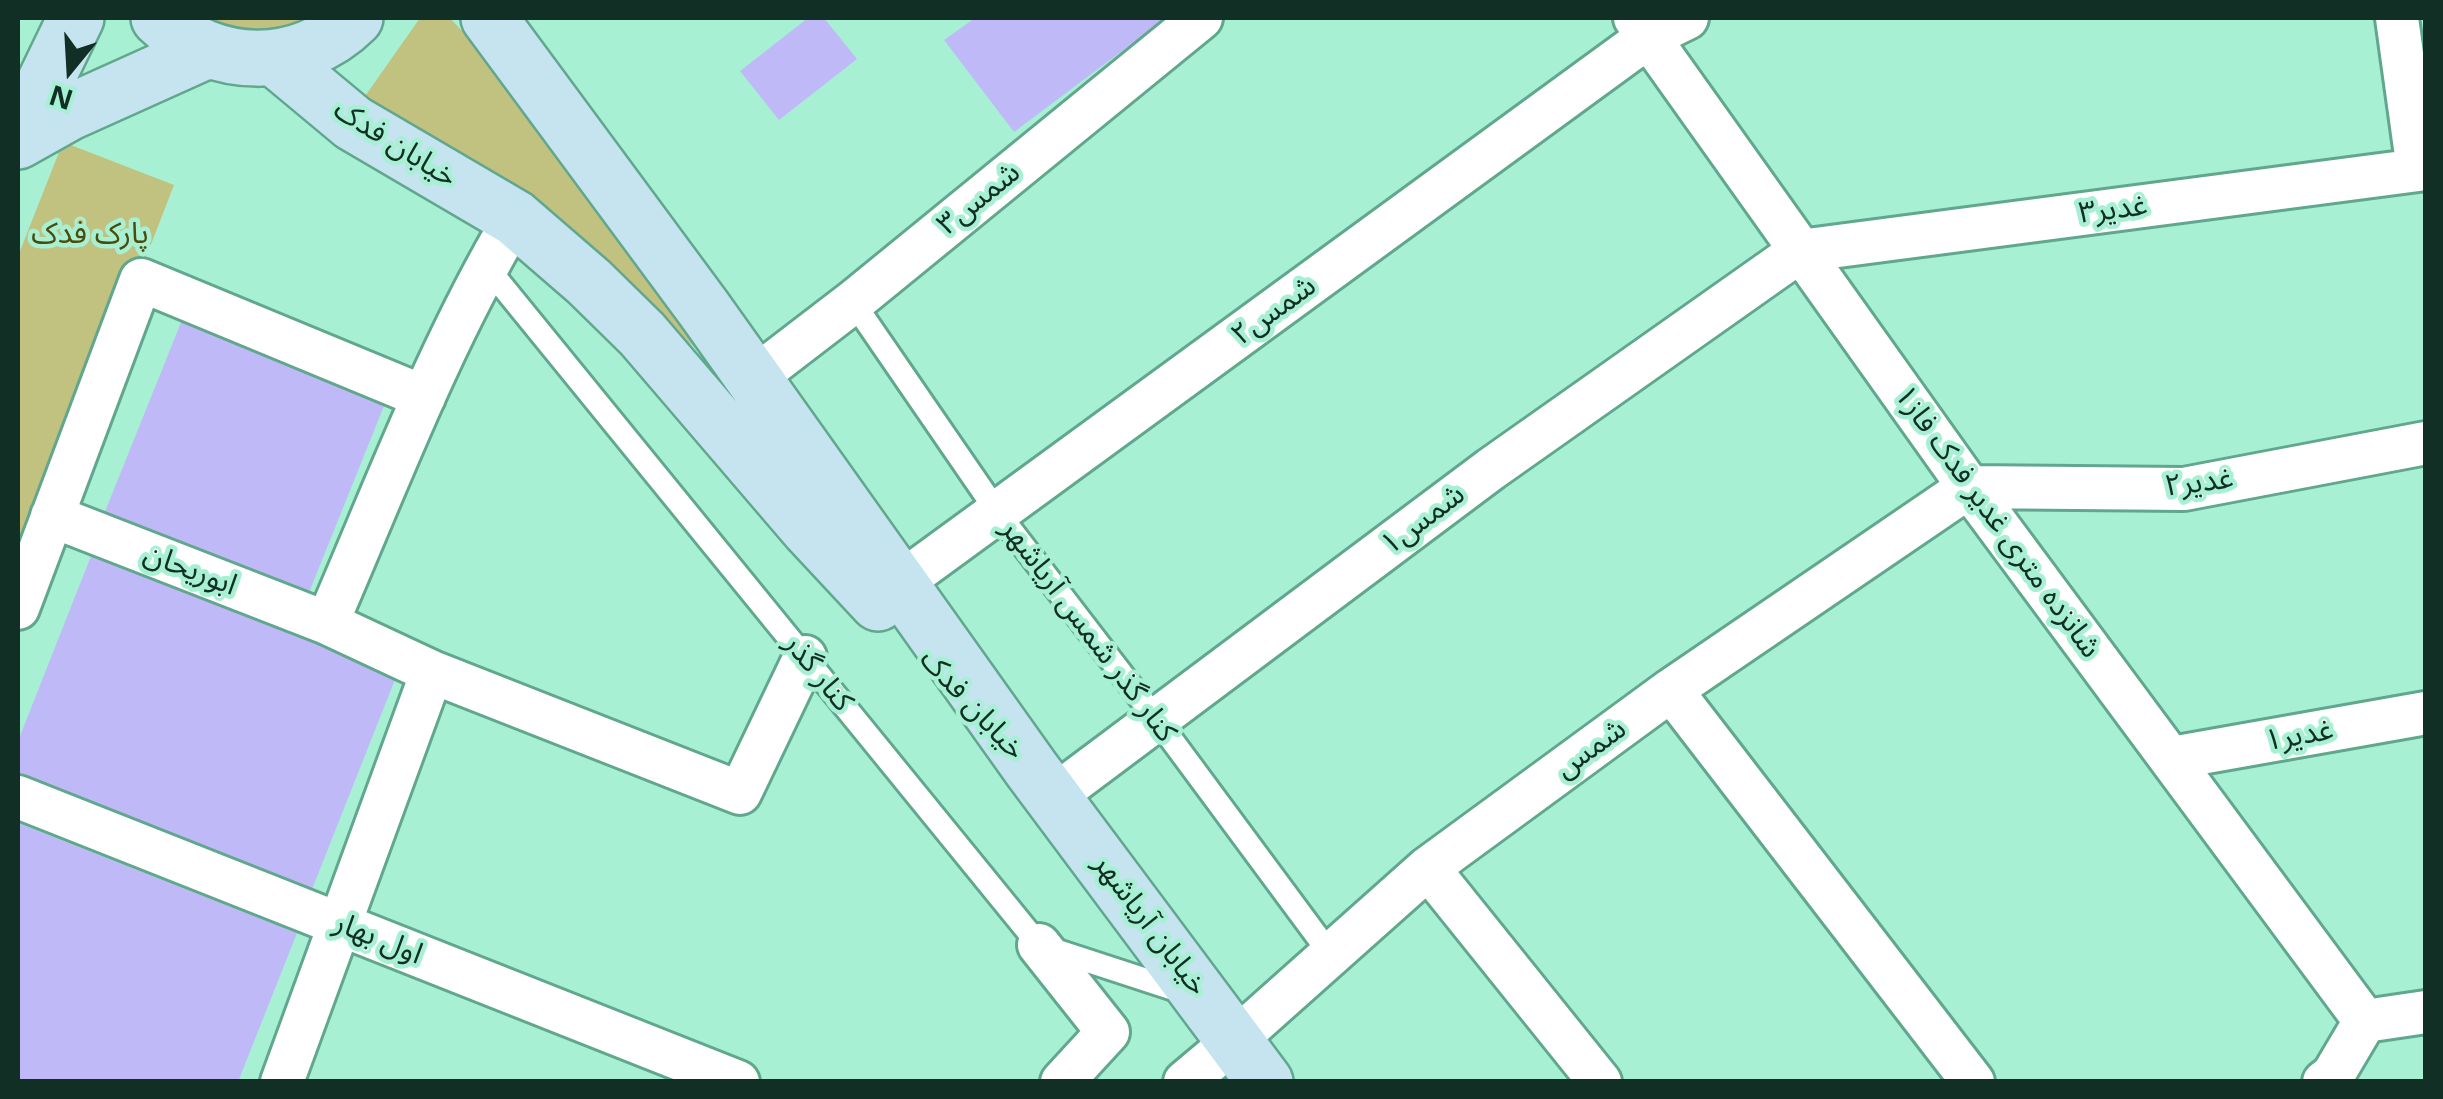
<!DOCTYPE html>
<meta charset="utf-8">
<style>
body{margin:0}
#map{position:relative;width:2443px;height:1099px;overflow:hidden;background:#a8f0d4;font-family:"Open Sans",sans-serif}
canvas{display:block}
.frame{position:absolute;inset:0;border:20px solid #122f25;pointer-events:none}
.north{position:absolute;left:20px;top:20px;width:100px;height:100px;-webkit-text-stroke:8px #a8f0d4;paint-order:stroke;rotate:198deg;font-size:28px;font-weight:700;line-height:40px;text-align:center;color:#122f25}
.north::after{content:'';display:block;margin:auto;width:35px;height:45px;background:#122f25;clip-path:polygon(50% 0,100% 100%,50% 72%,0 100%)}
</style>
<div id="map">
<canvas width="2443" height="1099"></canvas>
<div class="frame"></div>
<div class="north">N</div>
</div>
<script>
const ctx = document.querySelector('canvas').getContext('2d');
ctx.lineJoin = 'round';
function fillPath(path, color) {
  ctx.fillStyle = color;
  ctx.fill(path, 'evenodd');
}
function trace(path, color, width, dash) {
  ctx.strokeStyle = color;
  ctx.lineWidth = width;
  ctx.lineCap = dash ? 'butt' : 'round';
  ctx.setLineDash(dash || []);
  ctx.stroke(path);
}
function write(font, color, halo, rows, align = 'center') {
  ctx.font = font + ' "Open Sans","Noto Sans Arabic",sans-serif';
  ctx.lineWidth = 9;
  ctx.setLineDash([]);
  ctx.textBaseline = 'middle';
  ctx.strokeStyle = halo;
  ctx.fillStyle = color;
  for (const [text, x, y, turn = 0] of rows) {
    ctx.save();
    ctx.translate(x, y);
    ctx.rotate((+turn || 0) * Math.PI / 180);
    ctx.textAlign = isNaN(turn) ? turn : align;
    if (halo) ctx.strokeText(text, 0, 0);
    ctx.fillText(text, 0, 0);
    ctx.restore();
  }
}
fillPath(new Path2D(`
 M 208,18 L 311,18 C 278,35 240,36 208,18 Z
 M 420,18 L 450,18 L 502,74 L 728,378 L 564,228 L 421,131 L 363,99 Z
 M 63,142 L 174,185 L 18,588 L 18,256 Z`), '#c2c280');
fillPath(new Path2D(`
 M 808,18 L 824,18 L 857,59 L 779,120 L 740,71 Z
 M 975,18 L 1166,18 L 1014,132 L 944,40 Z
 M 186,310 L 390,391 L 304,605 L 100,524 Z
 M 93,551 L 398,672 L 307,902 L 18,787 L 18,741 Z
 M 18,823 L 297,933 L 238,1082 L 18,1082 Z`), '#bfbaf7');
const service = new Path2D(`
 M 486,266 L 1039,945 L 1183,992
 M 853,302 L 998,513 L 1157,720 L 1331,955`);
const minor = new Path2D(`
 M 1635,18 L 1969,487 L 2365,1021
 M 2397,18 L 2418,170
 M 754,378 L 853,302 L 1201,18
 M 52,516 L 327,623 L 432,672 L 282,1082
 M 899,584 L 1648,37 L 1687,18
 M 18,608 L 141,280 L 424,397
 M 327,623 C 386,487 439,345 515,218
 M 432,672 L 740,793 L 805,657
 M 1671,690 L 1973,1082
 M 2172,758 L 2426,713
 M 18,797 L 738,1082
 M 1053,797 L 1491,469 L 1800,251 L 2426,169
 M 1428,868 L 1600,1082
 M 1039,945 L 1108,1032 L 1062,1082
 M 2365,1021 L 2426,1012
 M 1185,1082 L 1235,1040 L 1428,868 L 1671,690 L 1969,487 L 2184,489 L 2426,443
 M 2324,1082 L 2333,1075 L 2365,1021`);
const secondary = new Path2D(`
 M 159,18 C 213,71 301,72 355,18
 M 489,18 L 704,309 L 1032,770 L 1265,1082
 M 275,58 L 353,123 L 515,218 L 589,282 L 642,334 L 809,529 L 878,603
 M 18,138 L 76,18
 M 18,141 L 68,113 L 208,50`);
trace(service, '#61a78d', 28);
trace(minor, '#61a78d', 48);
trace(secondary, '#61a78d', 60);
trace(service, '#fff', 22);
trace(minor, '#fff', 42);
trace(secondary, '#c5e4f0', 55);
write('30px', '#122f25', '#a8f0d4', [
 ["خیابان فدک",395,144,32],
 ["شمس۳",979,199,-39],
 ["غدیر۳",2113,210,-7],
 ["شمس۲",1274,311,-36],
 ["غدیر۲",2199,483,-7],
 ["شمس۱",1423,520,-37],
 ["شانزده متری غدیر فدک فاز۱",1997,522,54],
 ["ابوریحان",190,570,21],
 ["کنار گذر شمس آریاشهر",1088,631,53],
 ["کنار گذر",818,673,51],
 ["خیابان فدک",972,705,47],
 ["غدیر۱",2299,736,-10],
 ["شمس",1591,749,-36],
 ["خیابان آریاشهر",1150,925,53],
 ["اول بهار",378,939,22]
]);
write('30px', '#4c4b08', '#a8f0d4', [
 ["پارک فدک",90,234]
]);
</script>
